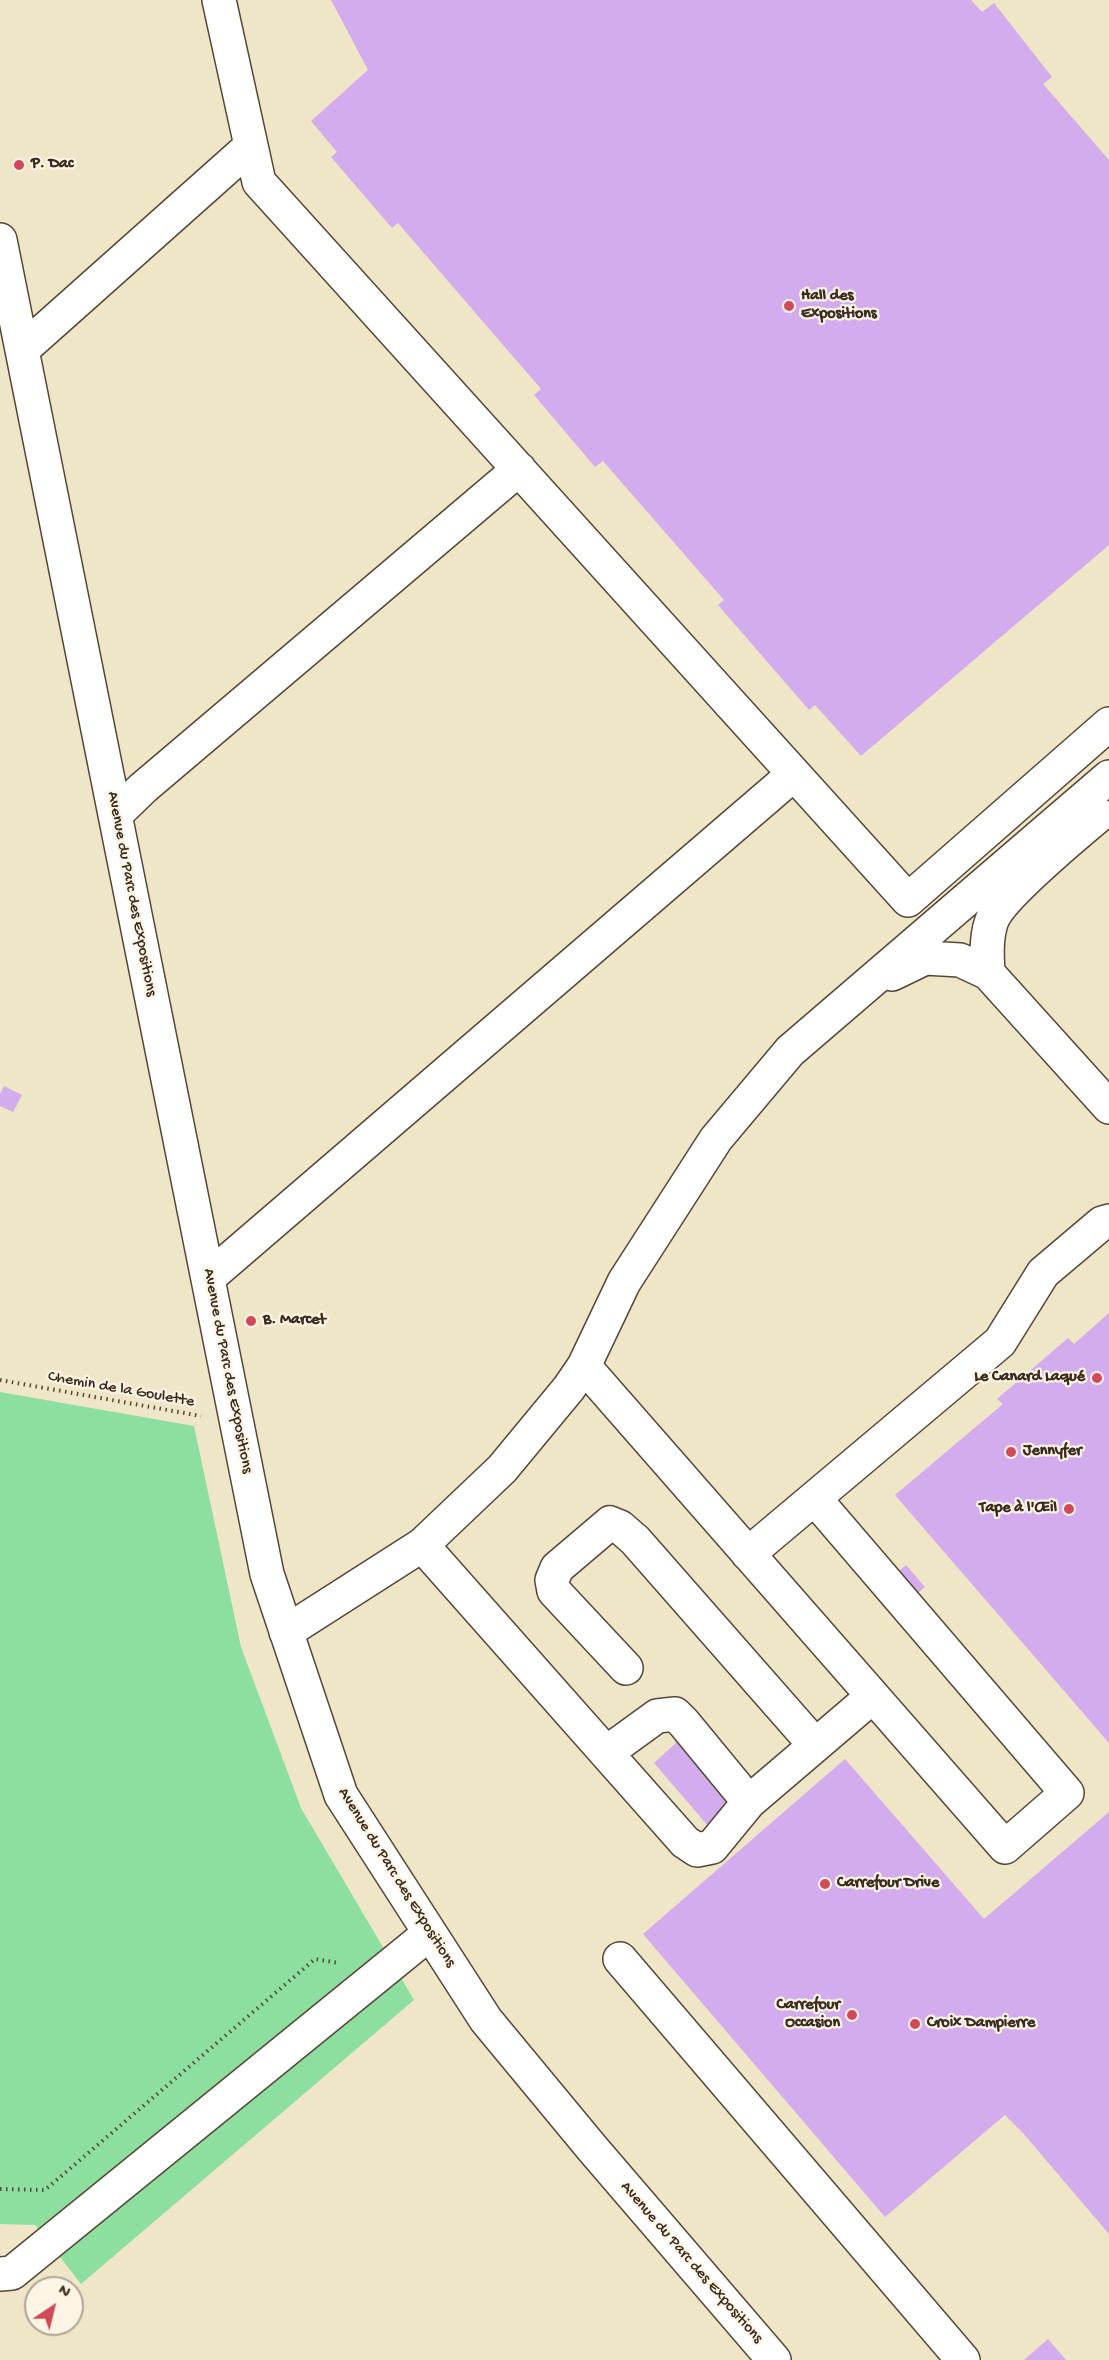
<!DOCTYPE html>
<meta charset="utf-8">
<style>
body{margin:0}
#map{position:relative;width:1109px;height:2360px;overflow:hidden;background:#efe5c7;font-family:"Gochi Hand",sans-serif}
canvas{display:block}
.north{position:absolute;left:24px;top:2276px;width:60px;height:60px;box-sizing:border-box;background:#fcf5e5;border:2px solid #afa495;border-radius:50%;rotate:35deg;font-size:16px;font-weight:700;line-height:24px;text-align:center;color:#3b2a1e}
.north::after{content:'';display:block;margin:auto;width:21px;height:27px;background:#d1495b;clip-path:polygon(50% 0,100% 100%,50% 72%,0 100%)}
</style>
<div id="map">
<canvas width="1109" height="2360"></canvas>
<div class="north">N</div>
</div>
<script>
const ctx = document.querySelector('canvas').getContext('2d');
ctx.lineJoin = 'round';
function fillPath(path, color) {
  ctx.fillStyle = color;
  ctx.fill(path, 'evenodd');
}
function trace(path, color, width, dash) {
  ctx.strokeStyle = color;
  ctx.lineWidth = width;
  ctx.lineCap = dash ? 'butt' : 'round';
  ctx.setLineDash(dash || []);
  ctx.stroke(path);
}
function write(font, color, halo, rows, align = 'center') {
  ctx.font = font + ' "Gochi Hand",sans-serif';
  ctx.lineWidth = 4.5;
  ctx.setLineDash([]);
  ctx.textBaseline = 'middle';
  ctx.strokeStyle = halo;
  ctx.fillStyle = color;
  for (const [text, x, y, turn = 0] of rows) {
    ctx.save();
    ctx.translate(x, y);
    ctx.rotate((+turn || 0) * Math.PI / 180);
    ctx.textAlign = isNaN(turn) ? turn : align;
    if (halo) ctx.strokeText(text, 0, 0);
    ctx.fillText(text, 0, 0);
    ctx.restore();
  }
}
fillPath(new Path2D(`
 M 0,1392 L 194,1426 L 241,1647 L 301,1808 L 414,2000 L 81,2284 L 35,2225 L 0,2224 Z`), '#8ddfa0');
fillPath(new Path2D(`
 M 331,0 L 971,0 L 982,12 L 994,3 L 1052,77 L 1043,84 L 1109,160 L 1109,545 L 861,756 L 815,705 L 809,710 L 718,605 L 724,600 L 603,461 L 595,467 L 534,395 L 541,389 L 398,223 L 392,228 L 331,157 L 337,152 L 311,121 L 368,70 Z
 M 4,1086 L 22,1095 L 13,1112 L 0,1106 L 0,1094 Z
 M 1109,1313 L 1109,1743 L 895,1495 L 1003,1404 L 997,1399 L 1068,1338 L 1074,1344 Z
 M 906,1565 L 925,1587 L 913,1597 L 894,1575 Z
 M 677,1742 L 734,1807 L 710,1828 L 654,1763 Z
 M 845,1759 L 984,1919 L 1109,1812 L 1109,2234 L 1023,2133 L 1005,2115 L 885,2217 L 643,1934 Z
 M 1048,2339 L 1066,2360 L 1024,2360 Z`), '#d2aced');
const minor = new Path2D(`
 M 219,0 L 259,182 L 908,900 L 1109,724
 M 0,240 L 267,1574 L 341,1795 L 486,2020 L 592,2148 L 774,2360
 M 22,350 L 251,146
 M 115,815 L 143,788 L 519,469
 M 988,973 C 987,956 986,939 991,923 C 998,898 1076,835 1099,815
 M 892,974 L 925,958 L 960,960 L 988,973 L 1109,1107
 M 208,1278 L 794,774
 M 584,1366 L 1005,1847 L 1067,1793 L 815,1499
 M 422,1545 L 685,1842 L 697,1850 L 712,1847 L 749,1802 L 872,1697
 M 748,1554 L 1000,1342 L 1043,1273 L 1102,1223 L 1109,1221
 M 286,1632 L 422,1545 L 502,1469 L 569,1388 L 584,1366 L 624,1282 L 716,1139 L 790,1051 L 1109,777
 M 626,1668 L 554,1591 L 552,1580 L 557,1568 L 610,1523 L 620,1527 L 635,1540 L 815,1745
 M 606,1753 L 657,1716 L 675,1714 L 684,1723 L 749,1802
 M 620,1959 L 963,2360
 M 0,2274 L 12,2273 L 430,1933`);
trace(minor, '#564637', 36);
trace(new Path2D(`
 M 0,1380 L 201,1416
 M 0,2189 L 45,2190 L 315,1959 L 339,1963`), '#564637', 4, [1.5, 4.5]);
trace(minor, '#fff', 33);
for (const [x, y, r, color] of [
 [19,165,6,"#d1495b"],
 [789,306,6,"#d1495b"],
 [251,1321,6,"#d1495b"],
 [1097,1378,6,"#d1495b"],
 [1011,1452,6,"#d1495b"],
 [1069,1509,6,"#d1495b"],
 [825,1884,6,"#d1495b"],
 [852,2015,6,"#d1495b"],
 [915,2024,6,"#d1495b"]
]) {
  const dot = new Path2D();
  dot.arc(x, y, r, 0, 2 * Math.PI);
  ctx.fillStyle = color;
  ctx.fill(dot);
  trace(dot, '#fcf5e5', 2);
}
write('bold 16px', '#3b2a1e', '#fcf5e5', [
 ["P. Dac",31,165],
 ["Hall des",801,297],
 ["Expositions",801,315],
 ["B. Marcet",263,1321],
 ["Le Canard Laqué",1085,1378,"right"],
 ["Jennyfer",1023,1452],
 ["Tape à l'Œil",1057,1509,"right"],
 ["Carrefour Drive",837,1884],
 ["Carrefour",840,2006,"right"],
 ["Occasion",840,2024,"right"],
 ["Croix Dampierre",927,2024]
], 'left');
write('16px', '#3b2a1e', '#fcf5e5', [
 ["Avenue du Parc des Expositions",131,894,79],
 ["Avenue du Parc des Expositions",227,1371,79],
 ["Chemin de la Goulette",121,1390,10],
 ["Avenue du Parc des Expositions",396,1878,58],
 ["Avenue du Parc des Expositions",691,2263,49]
]);
</script>
